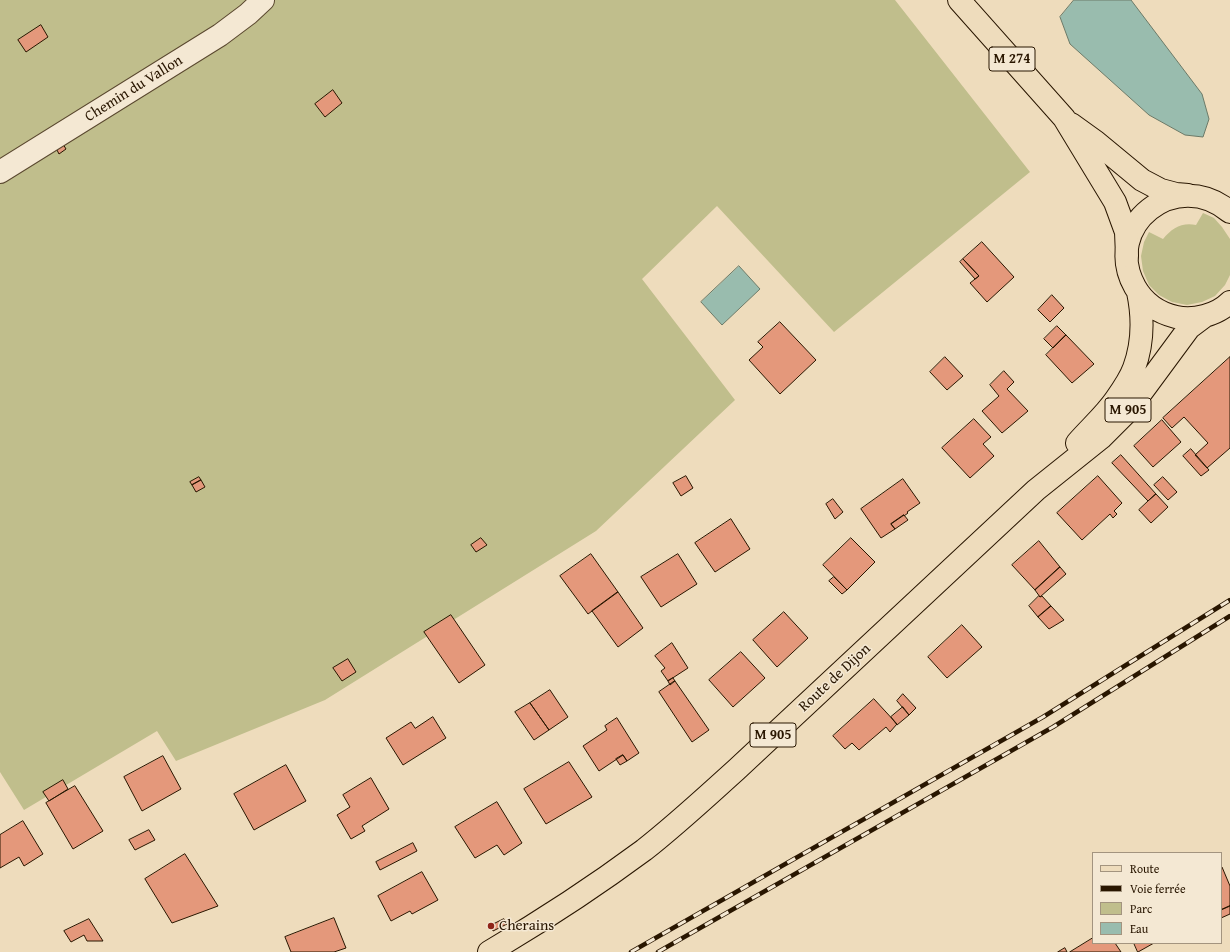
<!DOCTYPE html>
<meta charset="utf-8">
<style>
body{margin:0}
#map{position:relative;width:1230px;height:952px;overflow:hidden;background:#eedcbc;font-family:"Gentium Book Plus",serif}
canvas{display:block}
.legend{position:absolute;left:1092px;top:852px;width:130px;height:92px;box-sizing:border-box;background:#f4e8d3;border:1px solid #a3947f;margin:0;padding:5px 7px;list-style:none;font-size:12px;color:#291600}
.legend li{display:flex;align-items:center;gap:8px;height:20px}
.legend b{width:20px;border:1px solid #a3947f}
</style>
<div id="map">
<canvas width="1230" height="952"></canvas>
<ul class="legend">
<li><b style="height:5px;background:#eedcbc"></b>Route</li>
<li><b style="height:5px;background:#291600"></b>Voie ferrée</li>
<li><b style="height:11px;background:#c0be8c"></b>Parc</li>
<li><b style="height:11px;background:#99bcae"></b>Eau</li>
</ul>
</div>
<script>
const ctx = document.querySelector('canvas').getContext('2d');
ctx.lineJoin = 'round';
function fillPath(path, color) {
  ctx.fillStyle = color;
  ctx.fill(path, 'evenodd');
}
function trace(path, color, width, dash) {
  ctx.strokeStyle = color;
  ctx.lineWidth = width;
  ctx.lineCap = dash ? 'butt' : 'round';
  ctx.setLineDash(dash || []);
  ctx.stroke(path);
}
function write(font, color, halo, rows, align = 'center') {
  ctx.font = font + ' "Gentium Book Plus",serif';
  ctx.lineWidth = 3;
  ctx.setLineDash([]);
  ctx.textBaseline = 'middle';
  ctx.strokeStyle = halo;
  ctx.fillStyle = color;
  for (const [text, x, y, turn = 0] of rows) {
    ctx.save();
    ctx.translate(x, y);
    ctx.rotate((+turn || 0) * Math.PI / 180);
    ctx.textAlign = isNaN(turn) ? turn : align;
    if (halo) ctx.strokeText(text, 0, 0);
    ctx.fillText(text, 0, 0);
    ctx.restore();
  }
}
fillPath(new Path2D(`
 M 0,0 L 895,0 L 1030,172 L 834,332 L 717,206 L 642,279 L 735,400 L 596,531 L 325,700 L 176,761 L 157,731 L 24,810 L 0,772 Z
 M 1203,213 L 1214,218 L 1222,227 L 1230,239 L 1230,275 L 1225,285 L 1215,296 L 1202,302 L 1187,305 L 1172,302 L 1159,295 L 1149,285 L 1143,271 L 1141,256 L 1144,242 L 1149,232 L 1163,239 C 1172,228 1182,222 1196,225 Z`), '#c0be8c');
const water = new Path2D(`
 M 1074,0 L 1131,0 L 1202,94 L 1209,119 L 1203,137 L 1185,135 L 1149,115 L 1070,44 L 1060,17 Z
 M 739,266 L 760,289 L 722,325 L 701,302 Z`);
fillPath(water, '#99bcae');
trace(water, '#6c7a68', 1);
const building = new Path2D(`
 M 41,25 L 48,37 L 26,52 L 18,40 Z
 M 333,90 L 342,103 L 325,117 L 315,104 Z
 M 63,144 L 66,149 L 59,154 L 56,148 Z
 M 982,242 L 1014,277 L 987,302 L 970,283 L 979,276 L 963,259 Z
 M 963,259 L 979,276 L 975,279 L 960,262 Z
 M 1052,295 L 1064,308 L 1050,322 L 1038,310 Z
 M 780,322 L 816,360 L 780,394 L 749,360 L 763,347 L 758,342 Z
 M 1057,326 L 1066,335 L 1053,348 L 1044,339 Z
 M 1066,335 L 1094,364 L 1072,383 L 1046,355 Z
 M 945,357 L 963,376 L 947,390 L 930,372 Z
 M 1230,357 L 1230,448 L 1207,468 L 1195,455 L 1208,443 L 1184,417 L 1172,428 L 1163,418 Z
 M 1004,371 L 1014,382 L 1007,389 L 1028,411 L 1002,433 L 982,411 L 999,396 L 990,385 Z
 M 974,419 L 991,437 L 983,444 L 994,456 L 970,478 L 942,448 Z
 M 1162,420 L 1181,442 L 1153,467 L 1134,446 Z
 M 1191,449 L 1209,470 L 1201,476 L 1183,456 Z
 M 1121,455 L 1156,494 L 1148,501 L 1112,463 Z
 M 686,476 L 693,488 L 681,496 L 673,483 Z
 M 1098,476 L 1122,503 L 1114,511 L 1117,514 L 1113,518 L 1110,514 L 1082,540 L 1057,513 Z
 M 199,477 L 201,480 L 192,485 L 190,482 Z
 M 1163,477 L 1177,492 L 1168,500 L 1154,485 Z
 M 903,479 L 920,503 L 907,512 L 908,513 L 904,516 L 904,515 L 891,524 L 895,529 L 881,538 L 861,509 Z
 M 201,480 L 205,487 L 196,492 L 192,485 Z
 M 1156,494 L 1168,507 L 1151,523 L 1139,510 Z
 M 833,499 L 843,512 L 835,519 L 826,504 Z
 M 904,515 L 908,520 L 895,529 L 891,524 Z
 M 731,519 L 750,549 L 715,572 L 695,543 Z
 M 481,538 L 487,545 L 476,552 L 471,545 Z
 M 851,538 L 875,562 L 847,590 L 823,565 Z
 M 1039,541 L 1060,567 L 1035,590 L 1012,565 Z
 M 591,554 L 618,592 L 588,614 L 560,576 Z
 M 678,554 L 697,584 L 661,607 L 641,577 Z
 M 1060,567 L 1066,574 L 1040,597 L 1035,590 Z
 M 834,577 L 847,590 L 842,594 L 829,581 Z
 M 618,592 L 643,628 L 618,647 L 592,611 Z
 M 1039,596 L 1040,597 L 1042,596 L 1051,606 L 1038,617 L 1029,606 Z
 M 1051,606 L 1064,620 L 1049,629 L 1038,617 Z
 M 784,612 L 808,638 L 777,667 L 753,640 Z
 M 451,615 L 485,665 L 459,683 L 424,632 Z
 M 962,625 L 982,647 L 947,678 L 928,657 Z
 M 672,643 L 688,668 L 668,681 L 661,671 L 665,668 L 655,656 Z
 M 741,652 L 765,678 L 733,707 L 709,680 Z
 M 348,659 L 356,672 L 342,681 L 333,668 Z
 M 673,678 L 675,681 L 670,685 L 668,681 Z
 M 675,681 L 709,730 L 692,742 L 659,692 Z
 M 550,690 L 568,717 L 549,730 L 530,703 Z
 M 903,694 L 916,708 L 909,715 L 897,701 Z
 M 874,699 L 897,724 L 890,732 L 886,727 L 859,750 L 852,743 L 845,749 L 833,736 Z
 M 530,703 L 549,730 L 534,740 L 515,712 Z
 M 903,707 L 909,715 L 897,725 L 891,717 Z
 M 433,717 L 446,738 L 403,765 L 386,738 L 411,722 L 415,728 Z
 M 617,718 L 639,753 L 627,761 L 623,755 L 599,771 L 583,746 L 607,730 L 605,726 Z
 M 623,755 L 627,761 L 620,765 L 616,759 Z
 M 163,756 L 181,789 L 142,811 L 124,777 Z
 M 569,762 L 592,797 L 546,824 L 524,789 Z
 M 286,765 L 306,801 L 254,830 L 234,794 Z
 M 371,778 L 389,809 L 362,826 L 365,831 L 351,839 L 337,815 L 350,807 L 343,795 Z
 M 63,780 L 68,789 L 49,801 L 43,792 Z
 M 75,786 L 103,831 L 73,849 L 46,803 Z
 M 497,802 L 522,843 L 504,855 L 497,845 L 475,858 L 455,827 Z
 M 23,821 L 43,854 L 24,866 L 19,857 L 0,868 L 0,835 Z
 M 149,830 L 155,840 L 135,850 L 129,840 Z
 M 413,843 L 417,851 L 380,870 L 376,862 Z
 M 185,854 L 218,906 L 172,923 L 145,879 Z
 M 1221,867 L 1222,867 L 1230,886 L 1230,906 L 1221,910 Z
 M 422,872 L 438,900 L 412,914 L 410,911 L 391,921 L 378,896 Z
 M 1230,906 L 1230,914 L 1221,918 L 1221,910 Z
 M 334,918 L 346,948 L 334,952 L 291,952 L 285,937 Z
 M 89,919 L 103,941 L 87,941 L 84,935 L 71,942 L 64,931 Z
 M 504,919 L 507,924 L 493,931 L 490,926 Z
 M 1093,938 L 1093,943 L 1115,943 L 1121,952 L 1070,952 Z
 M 1134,943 L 1154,943 L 1138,952 Z
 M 1065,948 L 1067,952 L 1058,952 Z`);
fillPath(building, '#e4987b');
trace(building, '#291600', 1);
const street = new Path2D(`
 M 0,172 L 220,35 L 248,14 L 263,0`);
const primary = new Path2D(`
 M 1230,212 C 1176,166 1101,226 1135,287 C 1144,303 1159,313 1176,317 C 1194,321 1217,315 1230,302
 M 1077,443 C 1090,428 1105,415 1116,399 C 1123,389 1130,379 1134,368 C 1143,344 1143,316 1138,292
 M 489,952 C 542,921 594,887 644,850 C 676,825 706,797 736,770 L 1036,490 L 1101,438 L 1127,412 L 1189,328 L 1205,316`);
const highway = new Path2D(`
 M 959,0 L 1064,118 L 1115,202 L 1126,232 L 1127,256
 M 1071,124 L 1096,142 L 1142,180 L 1161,190 L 1176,194 L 1188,195`);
trace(street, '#5a482f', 24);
trace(primary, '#291600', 24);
trace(highway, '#291600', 24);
trace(street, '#f4e8d3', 22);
trace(primary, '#eedcbc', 22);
trace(highway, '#eedcbc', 22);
const rail = new Path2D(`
 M 631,952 L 1043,717 L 1230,600
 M 658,952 L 1053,727 L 1230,616`);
trace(rail, '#291600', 4.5);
trace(rail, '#f4e8d3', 3, [9]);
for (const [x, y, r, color] of [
 [491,926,4,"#8f2418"]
]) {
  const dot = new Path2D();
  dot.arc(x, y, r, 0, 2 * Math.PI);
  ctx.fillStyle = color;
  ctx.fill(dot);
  trace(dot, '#f4e8d3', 1.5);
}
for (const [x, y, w] of [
 [1012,59,46],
 [1128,410,46],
 [773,735,46]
]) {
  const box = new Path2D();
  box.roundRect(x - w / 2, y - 12, w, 24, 3);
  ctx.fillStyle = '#f4e8d3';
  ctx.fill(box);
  trace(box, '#291600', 1);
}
write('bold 14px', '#291600', null, [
 ["M 274",1012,59],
 ["M 905",1128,410],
 ["M 905",773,735]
]);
write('15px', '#291600', '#f4e8d3', [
 ["Chemin du Vallon",134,89,-32],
 ["Route de Dijon",835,678,-43]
]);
write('15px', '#291600', '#f4e8d3', [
 ["Cherains",499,926]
], 'left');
</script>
